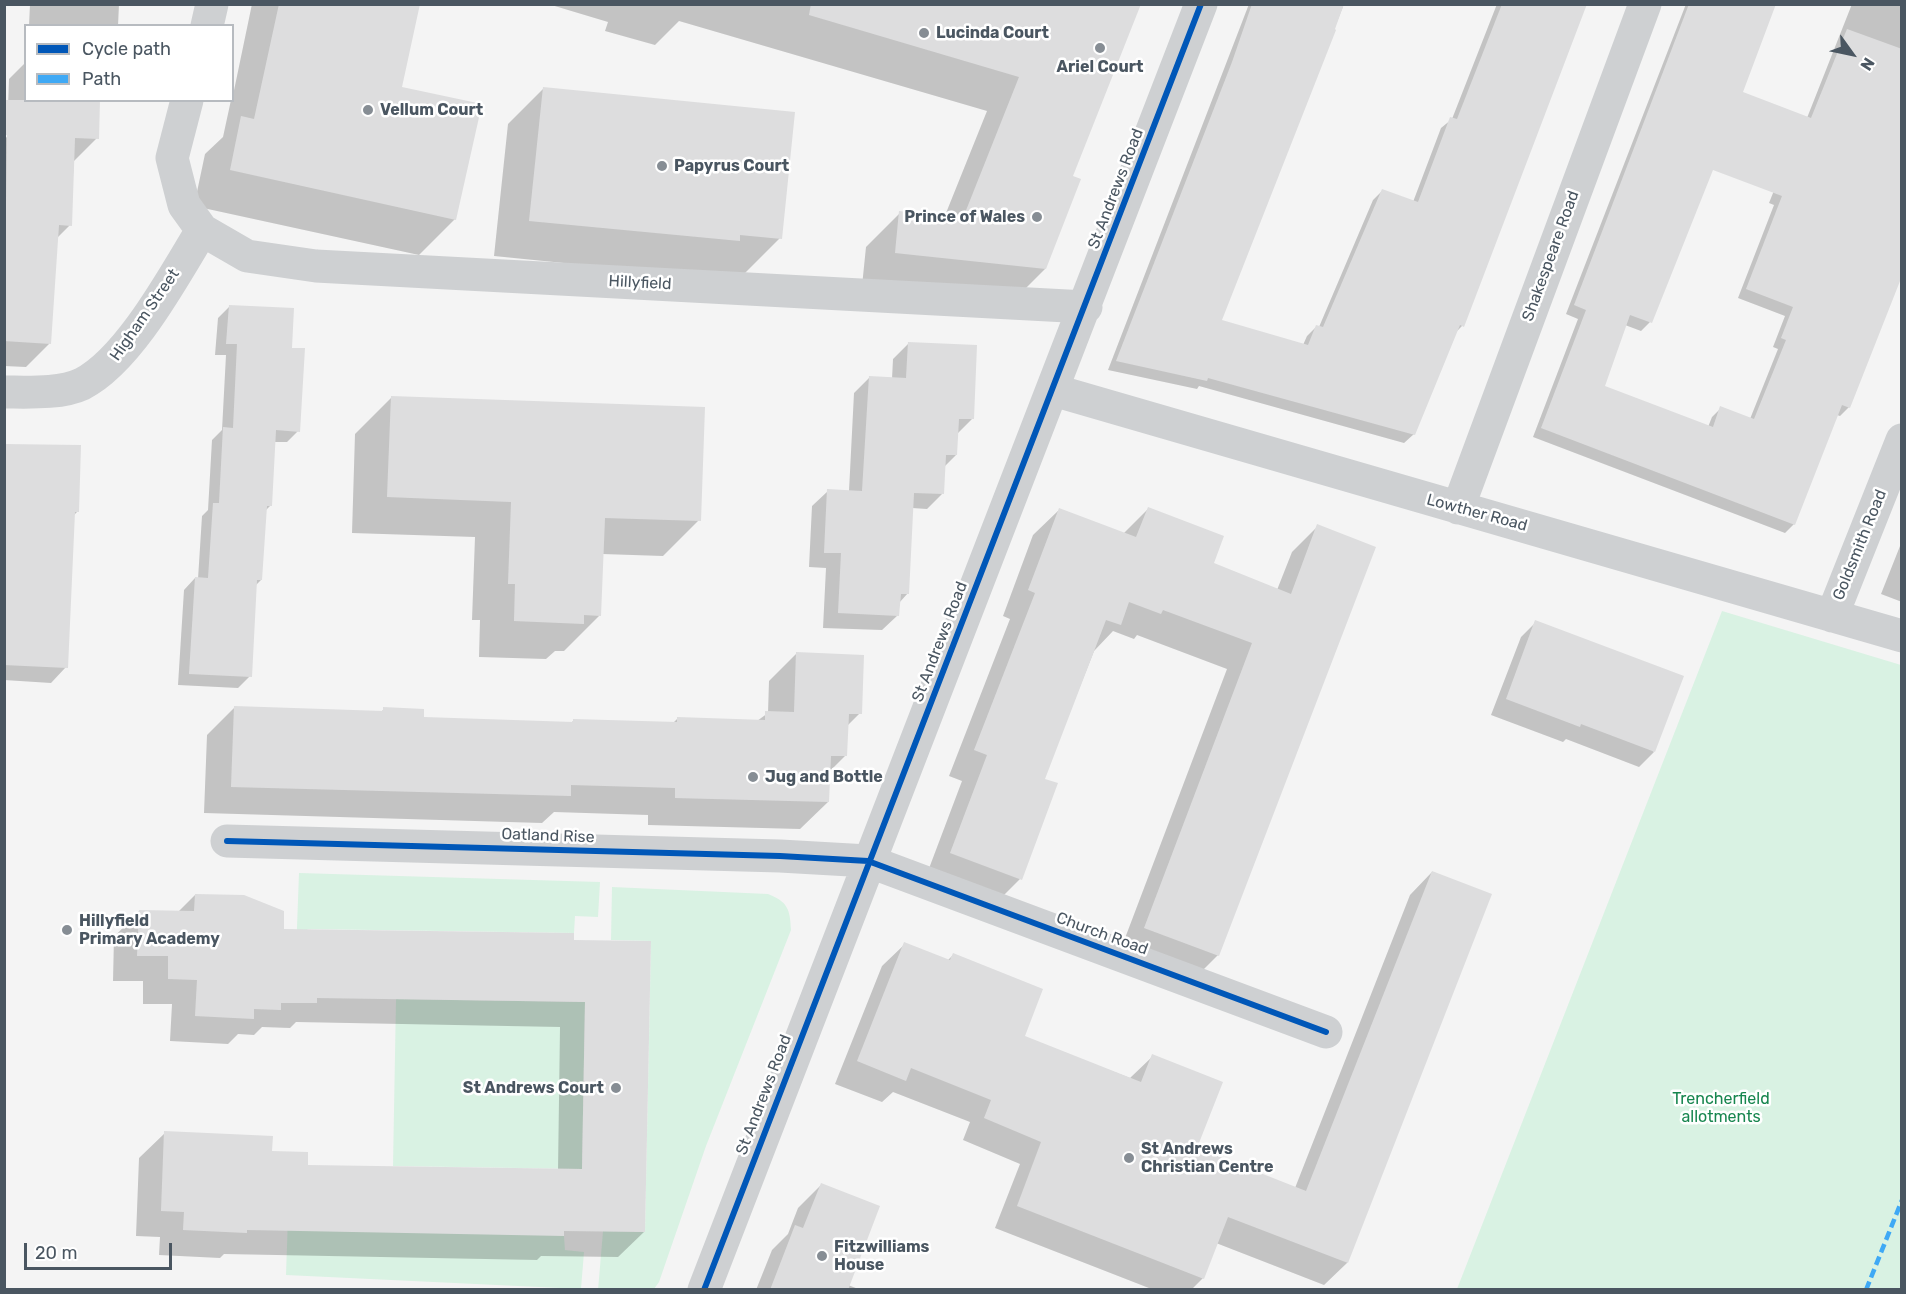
<!DOCTYPE html>
<style>
body{margin:0}
#map{position:relative;width:1906px;height:1294px;overflow:hidden;background:#f4f4f4;font-family:Rubik,sans-serif}
canvas{display:block}
.frame{position:absolute;inset:0;border:6px solid #4a5661;pointer-events:none}
.legend{position:absolute;left:24px;top:24px;width:210px;height:78px;box-sizing:border-box;background:#fff;border:2px solid #b7bbc0;margin:0;padding:8px 10px;list-style:none;font-size:18px;color:#4a5661}
.legend li{display:flex;align-items:center;gap:12px;height:30px}
.legend b{width:30px;border:2px solid #b7bbc0}
.north{position:absolute;left:1822px;top:24px;width:60px;height:60px;-webkit-text-stroke:4px #fff;paint-order:stroke;rotate:123deg;font-size:16px;font-weight:700;line-height:24px;text-align:center;color:#4a5661}
.north::after{content:'';display:block;margin:auto;width:21px;height:27px;background:#4a5661;clip-path:polygon(50% 0,100% 100%,50% 72%,0 100%)}
.scale{position:absolute;left:24px;top:1243px;width:148px;height:27px;box-sizing:border-box;border:3px solid #4a5661;border-top:0;padding-left:8px;font-size:18px;line-height:21px;white-space:nowrap;color:#4a5661;-webkit-text-stroke:4px #fff;paint-order:stroke}
</style>
<div id="map">
<canvas width="1906" height="1294"></canvas>
<div class="frame"></div>
<ul class="legend">
<li><b style="height:8px;background:#0057b8"></b>Cycle path</li>
<li><b style="height:8px;background:#3fa9f5"></b>Path</li>
</ul>
<div class="north">N</div>
<div class="scale">20 m</div>
</div>
<script>
const ctx = document.querySelector('canvas').getContext('2d');
ctx.lineJoin = 'round';
function fillPath(path, color) {
  ctx.fillStyle = color;
  ctx.fill(path, 'evenodd');
}
function trace(path, color, width, dash) {
  ctx.strokeStyle = color;
  ctx.lineWidth = width;
  ctx.lineCap = dash ? 'butt' : 'round';
  ctx.setLineDash(dash || []);
  ctx.stroke(path);
}
function write(font, color, halo, rows, align = 'center') {
  ctx.font = font + ' Rubik,sans-serif';
  ctx.lineWidth = 5;
  ctx.setLineDash([]);
  ctx.textBaseline = 'middle';
  ctx.strokeStyle = halo;
  ctx.fillStyle = color;
  for (const [text, x, y, turn = 0] of rows) {
    ctx.save();
    ctx.translate(x, y);
    ctx.rotate((+turn || 0) * Math.PI / 180);
    ctx.textAlign = isNaN(turn) ? turn : align;
    if (halo) ctx.strokeText(text, 0, 0);
    ctx.fillText(text, 0, 0);
    ctx.restore();
  }
}
fillPath(new Path2D(`
 M 1722,611 L 1901,665 L 1901,1289 L 1457,1289 Z
 M 299,873 L 600,882 L 598,917 L 575,916 L 574,933 L 308,929 L 296,954 Z
 M 612,887 L 768,894 C 788,902 790,909 791,930 L 706,1146 L 659,1282 L 654,1289 L 598,1290 L 603,1231 L 645,1232 L 651,941 L 611,940 Z
 M 396,999 L 585,1002 L 582,1169 L 393,1166 Z
 M 289,1185 L 564,1236 L 565,1250 L 584,1252 L 581,1289 L 286,1275 Z`), '#d9f2e3');
fillPath(new Path2D(`
 M 30,4 L 119,4 L 118,26 L 29,26 Z
 M 252,4 L 418,4 L 400,88 L 455,219 L 419,255 L 194,206 L 205,154 L 223,137 L 231,100 L 232,100 Z
 M 548,4 L 1139,4 L 1071,177 L 1045,269 L 1011,303 L 862,286 L 866,247 L 900,213 L 944,218 L 987,111 L 679,21 L 655,45 L 605,31 L 608,22 Z
 M 1249,4 L 1344,4 L 1220,321 L 1303,345 L 1307,336 L 1316,327 L 1319,327 L 1373,200 L 1382,191 L 1413,202 L 1441,128 L 1452,119 L 1497,4 L 1585,4 L 1462,326 L 1455,333 L 1414,434 L 1404,443 L 1199,386 L 1197,389 L 1108,370 Z
 M 1686,4 L 1773,4 L 1650,322 L 1641,331 L 1625,325 L 1603,386 L 1708,427 L 1712,417 L 1721,408 L 1750,419 L 1778,349 L 1773,347 L 1785,316 L 1738,298 L 1774,205 L 1769,203 L 1799,128 L 1805,123 L 1852,4 L 1902,4 L 1902,271 L 1849,407 L 1840,416 L 1837,415 L 1794,524 L 1785,533 L 1533,437 L 1578,319 L 1566,314 Z
 M 26,62 L 26,100 L 97,138 L 74,161 L 70,225 L 57,238 L 49,344 L 26,367 L 4,366 L 4,139 L 7,137 L 9,79 Z
 M 544,88 L 780,238 L 744,274 L 703,277 L 494,256 L 508,124 Z
 M 229,307 L 291,349 L 298,431 L 287,442 L 274,442 L 271,505 L 265,511 L 261,580 L 256,585 L 250,676 L 238,688 L 178,685 L 184,590 L 195,578 L 198,579 L 202,516 L 208,510 L 212,440 L 222,430 L 226,355 L 215,355 L 218,318 Z
 M 908,344 L 972,419 L 957,434 L 956,455 L 944,467 L 942,494 L 927,509 L 912,508 L 908,593 L 899,603 L 898,615 L 882,630 L 823,628 L 826,568 L 809,567 L 812,506 L 828,491 L 849,491 L 854,393 L 869,378 L 892,379 L 893,359 Z
 M 391,398 L 699,520 L 663,556 L 602,554 L 600,615 L 564,651 L 555,651 L 546,659 L 479,657 L 480,620 L 472,620 L 475,537 L 352,533 L 355,434 Z
 M 4,445 L 78,511 L 73,516 L 66,667 L 51,683 L 4,680 Z
 M 1148,509 L 1212,564 L 1277,590 L 1292,552 L 1318,526 L 1218,955 L 1192,981 L 1119,954 L 1227,669 L 1137,635 L 1134,639 L 1113,631 L 1094,651 L 1043,780 L 1020,879 L 994,905 L 925,879 L 962,781 L 949,776 L 1010,619 L 1003,616 L 1033,535 L 1059,510 L 1123,534 Z
 M 1902,541 L 1902,602 L 1881,594 Z
 M 1536,622 L 1654,752 L 1639,767 L 1566,739 L 1563,742 L 1491,715 L 1521,637 Z
 M 796,654 L 860,713 L 847,726 L 846,755 L 829,772 L 828,802 L 800,829 L 648,825 L 648,815 L 554,812 L 542,823 L 204,813 L 207,735 L 234,708 L 381,712 L 384,709 L 422,719 L 571,723 L 574,720 L 673,723 L 678,718 L 757,721 L 768,713 L 769,681 Z
 M 1432,872 L 1490,895 L 1347,1263 L 1324,1285 L 1216,1243 L 1203,1278 L 1191,1290 L 1154,1290 L 995,1228 L 1020,1164 L 963,1140 L 970,1122 L 893,1092 L 882,1102 L 835,1084 L 882,966 L 905,944 L 947,961 L 953,955 L 1023,1037 L 1130,1078 L 1153,1056 L 1195,1149 L 1295,1188 L 1410,895 Z
 M 195,895 L 282,930 L 572,935 L 644,1232 L 618,1257 L 541,1256 L 537,1260 L 224,1254 L 220,1258 L 159,1255 L 160,1237 L 136,1236 L 139,1158 L 165,1133 L 271,1153 L 306,1166 L 558,1170 L 560,1027 L 296,1022 L 290,1028 L 262,1027 L 254,1035 L 238,1034 L 228,1044 L 170,1041 L 172,1004 L 143,1004 L 143,981 L 113,981 L 114,937 L 139,911 L 178,912 Z
 M 821,1185 L 848,1285 L 861,1290 L 756,1290 L 772,1250 L 788,1234 L 798,1208 Z`), '#0003');
fillPath(new Path2D(`
 M 279,4 L 420,4 L 402,87 L 482,104 L 456,220 L 230,170 L 241,116 L 254,119 Z
 M 811,4 L 1141,4 L 1073,176 L 1081,179 L 1046,269 L 895,253 L 899,211 L 963,218 L 1019,77 L 809,15 Z
 M 1252,4 L 1344,4 L 1335,29 L 1336,30 L 1222,320 L 1308,345 L 1316,325 L 1323,327 L 1382,189 L 1418,202 L 1450,117 L 1457,119 L 1502,4 L 1587,4 L 1464,327 L 1460,325 L 1415,435 L 1208,378 L 1207,381 L 1116,361 L 1232,62 Z
 M 1689,4 L 1776,4 L 1743,92 L 1811,118 L 1847,29 L 1902,49 L 1902,276 L 1850,408 L 1842,405 L 1795,525 L 1541,428 L 1586,310 L 1574,305 ZM 1713,170 L 1782,196 L 1746,289 L 1793,307 L 1781,338 L 1786,340 L 1754,419 L 1720,406 L 1713,427 L 1605,386 L 1630,315 L 1652,323 Z
 M 543,87 L 795,112 L 782,239 L 740,235 L 740,241 L 529,221 Z
 M 4,100 L 100,100 L 99,139 L 75,138 L 72,226 L 59,225 L 51,344 L 4,341 L 7,135 L 4,135 Z
 M 229,305 L 294,308 L 292,348 L 305,348 L 300,432 L 276,430 L 272,506 L 267,506 L 262,580 L 257,580 L 252,677 L 189,674 L 195,577 L 208,578 L 213,503 L 219,503 L 223,427 L 233,428 L 237,344 L 226,344 Z
 M 908,342 L 977,345 L 974,419 L 959,419 L 957,455 L 946,455 L 944,494 L 914,493 L 909,594 L 901,594 L 899,616 L 838,613 L 841,553 L 824,553 L 827,489 L 862,491 L 869,376 L 906,378 Z
 M 391,396 L 705,407 L 701,521 L 605,518 L 601,616 L 584,615 L 584,624 L 514,621 L 515,584 L 508,584 L 511,502 L 387,497 Z
 M 4,444 L 81,445 L 79,512 L 75,512 L 68,668 L 4,665 Z
 M 1148,507 L 1224,536 L 1214,563 L 1291,594 L 1317,524 L 1376,547 L 1219,956 L 1144,928 L 1252,643 L 1163,610 L 1161,614 L 1129,602 L 1121,625 L 1106,620 L 1045,779 L 1058,783 L 1022,880 L 950,853 L 987,755 L 974,750 L 1035,593 L 1028,590 L 1059,508 L 1136,537 Z
 M 1535,620 L 1684,676 L 1655,752 L 1581,724 L 1580,727 L 1506,699 Z
 M 796,652 L 864,655 L 862,714 L 849,714 L 847,756 L 831,756 L 829,802 L 675,798 L 675,788 L 571,785 L 571,796 L 231,787 L 234,706 L 383,711 L 383,707 L 424,709 L 424,717 L 573,722 L 573,719 L 677,722 L 677,717 L 765,720 L 765,711 L 794,712 Z
 M 1432,871 L 1492,894 L 1348,1263 L 1228,1217 L 1204,1279 L 1017,1206 L 1041,1142 L 984,1118 L 991,1100 L 911,1068 L 906,1081 L 857,1061 L 904,942 L 950,960 L 953,953 L 1043,989 L 1025,1036 L 1141,1082 L 1152,1054 L 1223,1082 L 1197,1148 L 1306,1191 Z
 M 195,894 L 244,895 L 284,911 L 284,929 L 574,933 L 574,940 L 651,941 L 645,1232 L 564,1231 L 564,1236 L 247,1230 L 247,1233 L 183,1230 L 184,1212 L 161,1211 L 164,1131 L 273,1136 L 272,1151 L 308,1152 L 308,1165 L 582,1169 L 585,1002 L 317,998 L 317,1003 L 281,1003 L 281,1010 L 254,1009 L 254,1019 L 195,1016 L 197,980 L 168,979 L 168,956 L 137,956 L 139,910 L 194,911 Z
 M 821,1183 L 880,1206 L 848,1290 L 770,1290 L 795,1225 L 803,1228 Z`), '#ddddde');
trace(new Path2D(`
 M 207,26 L 212,4
 M 187,100 L 172,158 L 184,205 L 202,230 L 247,256 L 316,266 L 1086,307
 M 1053,390 L 1902,636
 M 4,392 C 27,392 61,394 82,384 C 129,360 174,276 202,230
 M 1458,508 L 1645,4
 M 1832,616 L 1902,440
 M 227,841 L 780,856 L 868,861 L 1326,1032
 M 704,1290 C 867,860 1038,434 1201,4`), '#ced0d2', 33);
trace(new Path2D(`
 M 1866,1290 L 1902,1200`), '#3fa9f5', 4.5, [9, 4.5]);
trace(new Path2D(`
 M 227,841 L 780,856 L 868,861 L 1326,1032
 M 704,1290 C 867,860 1038,434 1201,4`), '#0057b8', 6);
for (const [x, y, r, color] of [
 [924,33,6,"#868d94"],
 [1100,48,6,"#868d94"],
 [368,110,6,"#868d94"],
 [662,166,6,"#868d94"],
 [1037,217,6,"#868d94"],
 [753,777,6,"#868d94"],
 [67,930,6,"#868d94"],
 [616,1088,6,"#868d94"],
 [1129,1158,6,"#868d94"],
 [822,1256,6,"#868d94"]
]) {
  const dot = new Path2D();
  dot.arc(x, y, r, 0, 2 * Math.PI);
  ctx.fillStyle = color;
  ctx.fill(dot);
  trace(dot, '#fff', 2);
}
write('bold 16px', '#4a5661', '#fff', [
 ["Lucinda Court",936,33],
 ["Ariel Court",1100,67,"center"],
 ["Vellum Court",380,110],
 ["Papyrus Court",674,166],
 ["Prince of Wales",1025,217,"right"],
 ["Jug and Bottle",765,777],
 ["Hillyfield",79,921],
 ["Primary Academy",79,939],
 ["St Andrews Court",604,1088,"right"],
 ["St Andrews",1141,1149],
 ["Christian Centre",1141,1167],
 ["Fitzwilliams",834,1247],
 ["House",834,1265]
], 'left');
write('16px', '#4a5661', '#fff', [
 ["St Andrews Road",1116,189,-69],
 ["Shakespeare Road",1551,256,-70],
 ["Hillyfield",640,283,3],
 ["Higham Street",145,315,-55],
 ["Lowther Road",1477,513,15],
 ["Goldsmith Road",1860,545,-68],
 ["St Andrews Road",940,642,-69],
 ["Oatland Rise",548,836,2],
 ["Church Road",1102,934,20],
 ["St Andrews Road",764,1095,-69]
]);
write('16px', '#17864f', '#fff', [
 ["Trencherfield",1721,1099],
 ["allotments",1721,1117]
]);
</script>
